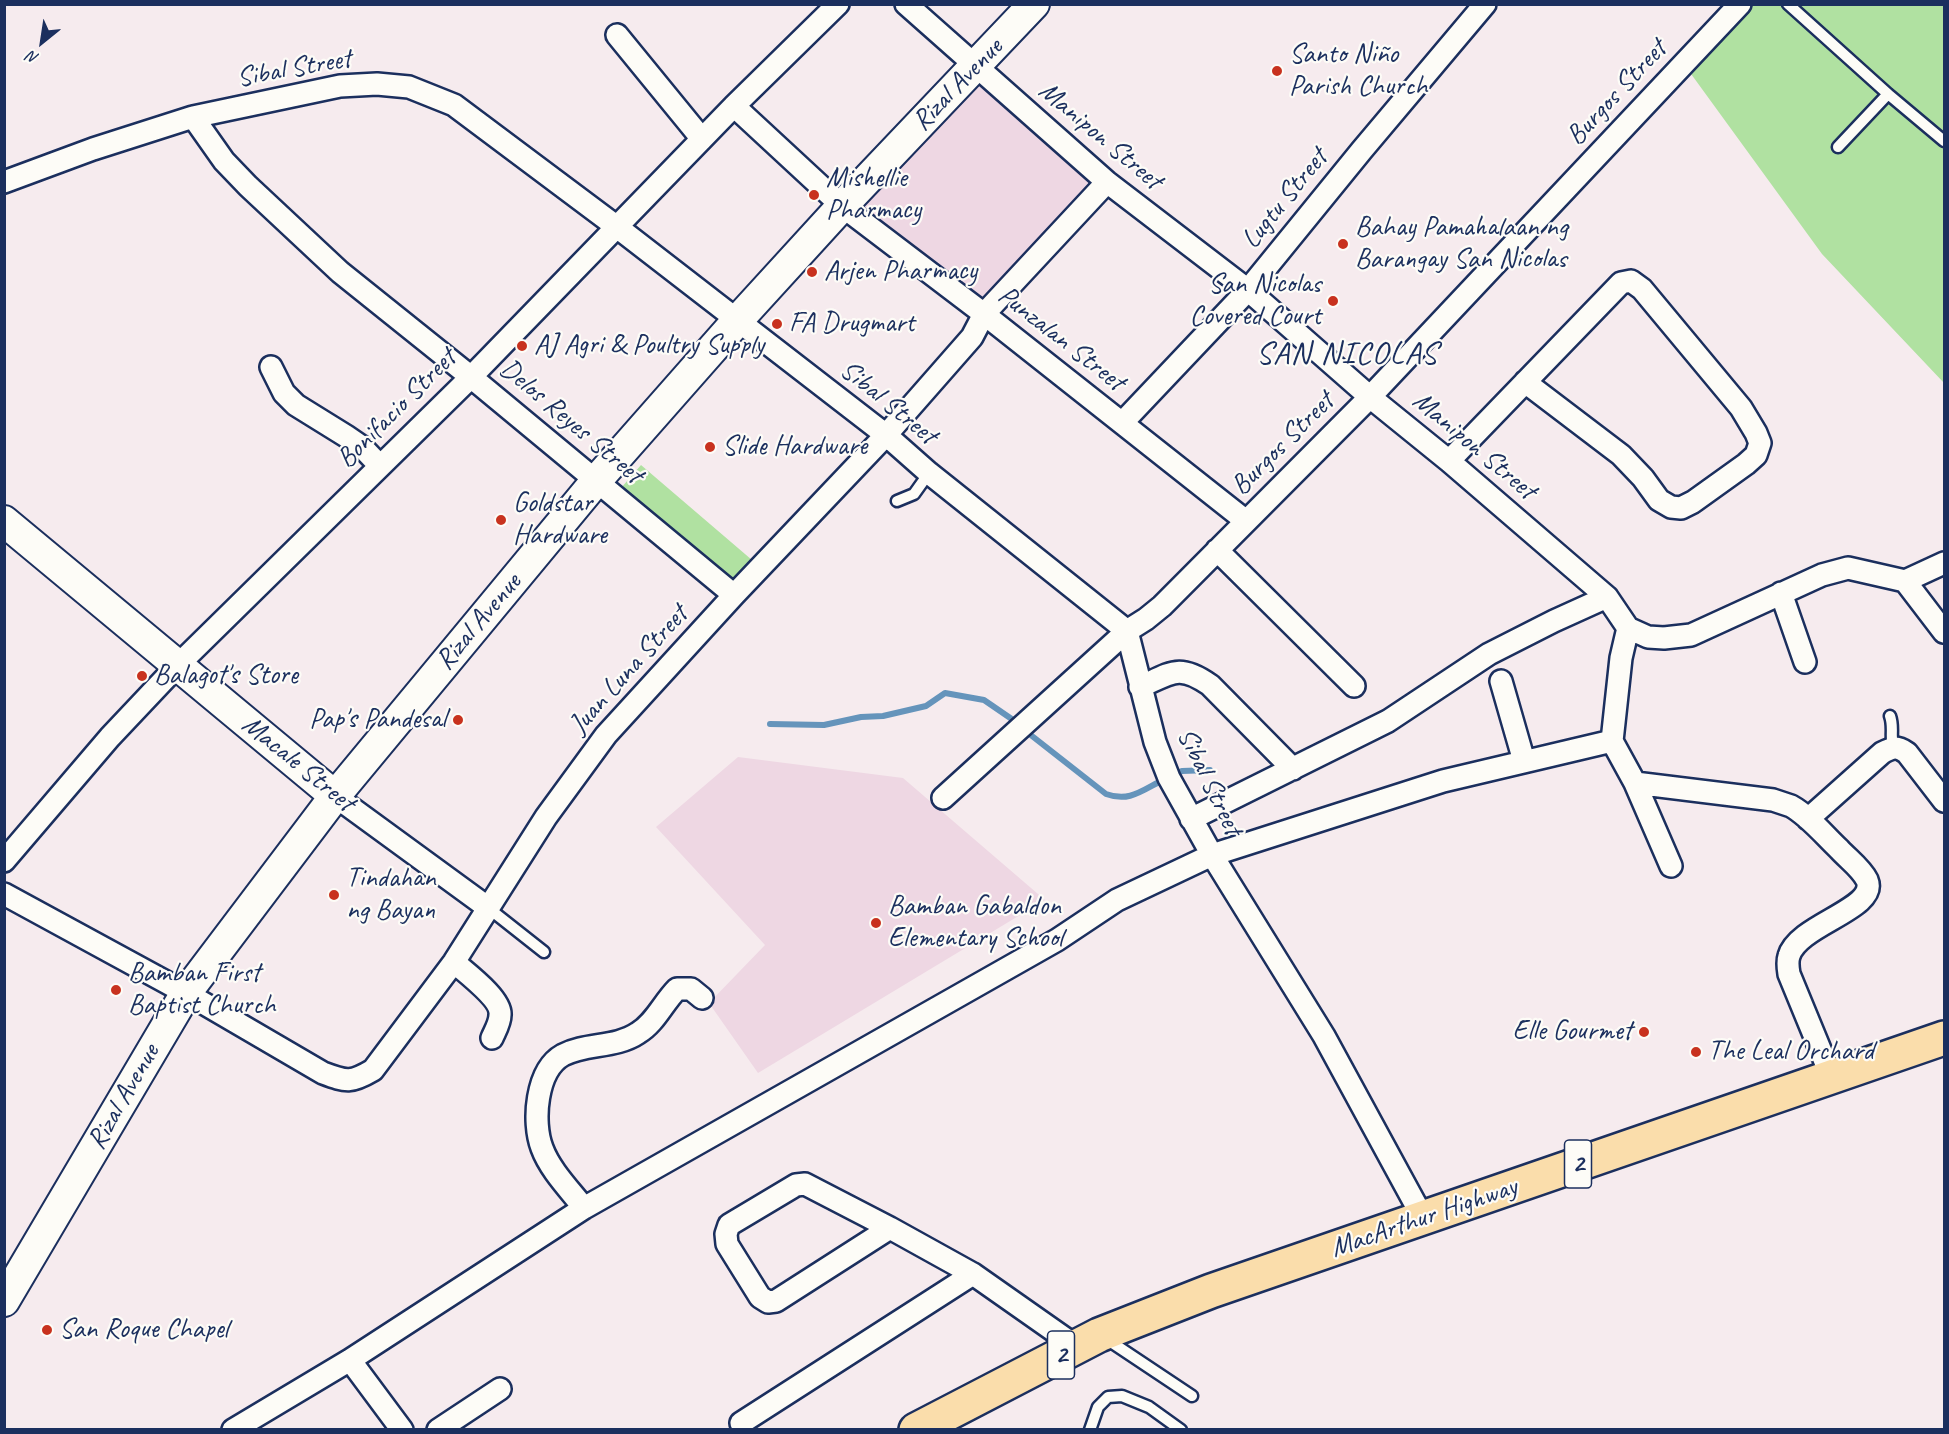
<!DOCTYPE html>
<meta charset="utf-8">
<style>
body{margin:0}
#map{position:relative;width:1949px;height:1434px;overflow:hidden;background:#f6ebee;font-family:Caveat,sans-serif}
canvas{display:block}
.frame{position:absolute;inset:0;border:6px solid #1b2f5e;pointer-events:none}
.north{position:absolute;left:12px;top:12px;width:60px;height:60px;-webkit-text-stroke:4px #fdfcf7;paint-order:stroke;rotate:210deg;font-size:16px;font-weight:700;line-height:24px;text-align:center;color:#1b2f5e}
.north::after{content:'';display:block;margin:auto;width:21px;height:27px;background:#1b2f5e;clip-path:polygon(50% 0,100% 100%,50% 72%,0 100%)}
</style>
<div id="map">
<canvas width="1949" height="1434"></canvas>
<div class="frame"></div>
<div class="north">N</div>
</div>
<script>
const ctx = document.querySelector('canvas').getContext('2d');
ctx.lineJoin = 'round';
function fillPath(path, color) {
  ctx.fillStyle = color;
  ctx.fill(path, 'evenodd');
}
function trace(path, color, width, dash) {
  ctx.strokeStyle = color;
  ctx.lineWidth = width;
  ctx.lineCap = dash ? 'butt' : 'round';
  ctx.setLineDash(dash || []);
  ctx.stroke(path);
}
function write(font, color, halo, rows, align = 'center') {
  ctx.font = font + ' Caveat,sans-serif';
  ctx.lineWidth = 4.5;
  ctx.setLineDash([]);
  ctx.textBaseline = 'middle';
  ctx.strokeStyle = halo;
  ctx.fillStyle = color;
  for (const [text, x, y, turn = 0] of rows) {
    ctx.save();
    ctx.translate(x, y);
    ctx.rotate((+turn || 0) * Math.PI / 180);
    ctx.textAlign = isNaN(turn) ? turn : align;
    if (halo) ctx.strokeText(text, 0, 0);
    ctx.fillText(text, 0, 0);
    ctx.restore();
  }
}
fillPath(new Path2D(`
 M 974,77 L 1096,188 L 983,308 L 852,203 Z
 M 738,757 L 903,778 L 1045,900 L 758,1073 L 709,1003 L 765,945 L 656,827 Z`), '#eed7e3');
fillPath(new Path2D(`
 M 1737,5 L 1944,5 L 1944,383 L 1822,254 L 1686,67 Z
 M 641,465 L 752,560 L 733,583 L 621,488 Z`), '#b0e1a1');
trace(new Path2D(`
 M 770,724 L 824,725 L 861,717 L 883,716 L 926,706 L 945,693 L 984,700 L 1019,724
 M 1032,736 L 1106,794 C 1128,802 1140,792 1159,782
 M 1174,775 L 1182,771 L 1210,770`), '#6594bb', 6);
const lane = new Path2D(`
 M 1788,4 L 1888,94 L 1944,141
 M 1838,147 L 1888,94
 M 897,501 L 914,494 L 929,473
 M 1890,716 C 1894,727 1890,736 1893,747
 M 487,907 L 544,952
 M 1105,1338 L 1192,1396
 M 1090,1430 L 1098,1407 L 1108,1397 L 1122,1396 L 1149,1407 L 1181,1430`);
const street = new Path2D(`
 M 906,4 L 1107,182 L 1248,290 L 1370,397 L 1449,461 L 1607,597 L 1628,628 L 1648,637 L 1664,638 L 1691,635 L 1822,575 L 1848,568 L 1905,581 L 1944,563
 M 617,35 L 702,139
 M 734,106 L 842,206 L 984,314 L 1246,521
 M 193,117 L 224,161 L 248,186 L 340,272 L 471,377 L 734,595
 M 4,182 L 93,149 L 193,117 L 340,86 L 377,84 L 409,87 L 454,105 L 617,227 L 886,435 L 929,473 L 1127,631 L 1155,742 L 1169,778 L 1212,855 L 1324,1036 L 1423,1218
 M 271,367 L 284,393 L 296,405 L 346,436 L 362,447 L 380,466
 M 1122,423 L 1248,290 L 1362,150 L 1485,4
 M 1449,461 L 1621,283 L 1631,281 L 1642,289 L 1741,408 L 1756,433 L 1760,443 L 1756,455 L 1746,464 L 1693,502 L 1681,508 L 1671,507 L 1659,500 L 1643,478 L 1621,455 L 1525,382
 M 1217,550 L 1354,686
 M 1905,581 L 1944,632
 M 1781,593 L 1805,662
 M 1628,628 L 1621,658 L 1612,741 L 1635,783 L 1671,866
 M 1501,681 L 1524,761
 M 1140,687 C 1171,673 1179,663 1210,685 L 1293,769
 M 1635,783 L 1773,800 C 1779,802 1785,804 1791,806 C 1809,816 1824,835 1839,849 C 1848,859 1861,868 1867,880 C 1879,909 1798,924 1789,956 C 1787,962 1788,968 1789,974 L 1831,1076
 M 335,796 L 487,907
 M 943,798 L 1127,631 L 1146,619 L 1162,606 L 1370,397 L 1740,4
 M 1191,819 L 1388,721 L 1489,654 L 1554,621 L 1607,597
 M 1808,819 L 1882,753 C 1893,747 1897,746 1907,753 L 1944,801
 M 4,861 L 110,737 L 177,666 L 471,377 L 734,106 L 838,4
 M 4,894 L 186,993 L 323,1073 C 347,1082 351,1083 373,1070 L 454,962 L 546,817 L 606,735 L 734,595 L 886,435 L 972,337 L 984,314 L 1107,182
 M 454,962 C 465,972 502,999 500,1015 C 500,1023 495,1031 492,1038
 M 805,1184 L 890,1228 L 776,1301 L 768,1302 L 760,1297 L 727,1244 L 726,1234 L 729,1225 L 796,1185 Z
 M 584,1208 C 570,1190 550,1170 542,1148 C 532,1122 536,1070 563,1055 C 586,1043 616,1048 638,1033 C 655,1023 663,1003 677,989 L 691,989 L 702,998
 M 890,1228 L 973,1274 L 1077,1347
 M 350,1360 L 402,1430
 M 741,1423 L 973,1274
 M 233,1430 L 350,1360 L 584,1208 L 1057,940 L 1117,900 L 1212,855 L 1443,781 L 1612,741
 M 438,1430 L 500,1389`);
const secondary = new Path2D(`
 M 4,521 L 335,796
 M 4,1301 L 186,993 L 335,796 L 596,481 L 737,321 L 842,206 L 1034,4`);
const highway = new Path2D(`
 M 916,1430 L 1099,1335 L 1211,1291 L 1944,1038`);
trace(lane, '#1b2f5e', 15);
trace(street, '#1b2f5e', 26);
trace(secondary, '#1b2f5e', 34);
trace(highway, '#1b2f5e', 38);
trace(lane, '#fdfcf7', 10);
trace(street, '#fdfcf7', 21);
trace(secondary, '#fdfcf7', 30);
trace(highway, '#faddab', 33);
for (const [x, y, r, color] of [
 [1277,71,6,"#c8321e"],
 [814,195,6,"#c8321e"],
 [1343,244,6,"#c8321e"],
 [812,272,6,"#c8321e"],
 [1333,301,6,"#c8321e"],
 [777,324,6,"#c8321e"],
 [522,346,6,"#c8321e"],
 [710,447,6,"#c8321e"],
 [501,520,6,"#c8321e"],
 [142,676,6,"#c8321e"],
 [458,720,6,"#c8321e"],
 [334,895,6,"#c8321e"],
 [876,923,6,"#c8321e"],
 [116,990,6,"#c8321e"],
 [1644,1032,6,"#c8321e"],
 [1696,1052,6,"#c8321e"],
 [47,1330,6,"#c8321e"]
]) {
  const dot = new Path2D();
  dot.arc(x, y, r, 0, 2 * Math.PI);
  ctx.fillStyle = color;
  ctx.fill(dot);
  trace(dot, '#fdfcf7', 2);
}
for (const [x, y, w] of [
 [1578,1164,27],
 [1061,1355,27]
]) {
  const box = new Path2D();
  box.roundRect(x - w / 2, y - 24, w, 48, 4.5);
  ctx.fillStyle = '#fdfcf7';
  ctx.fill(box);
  trace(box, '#1b2f5e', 1.5);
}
write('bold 27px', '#1b2f5e', null, [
 ["2",1578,1164],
 ["2",1061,1355]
]);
write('28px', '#1b2f5e', '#fdfcf7', [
 ["Santo Niño",1289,55],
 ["Parish Church",1289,87],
 ["Mishellie",826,179],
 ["Pharmacy",826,211],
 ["Bahay Pamahalaan ng",1355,228],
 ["Barangay San Nicolas",1355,260],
 ["Arjen Pharmacy",824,272],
 ["San Nicolas",1321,285,"right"],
 ["Covered Court",1321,317,"right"],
 ["FA Drugmart",789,324],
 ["AJ Agri & Poultry Supply",534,346],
 ["Slide Hardware",722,447],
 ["Goldstar",513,504],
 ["Hardware",513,536],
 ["Balagot's Store",154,676],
 ["Pap's Pandesal",446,720,"right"],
 ["Tindahan",346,879],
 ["ng Bayan",346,911],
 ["Bamban Gabaldon",888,907],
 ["Elementary School",888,939],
 ["Bamban First",128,974],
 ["Baptist Church",128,1006],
 ["Elle Gourmet",1632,1032,"right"],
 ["The Leal Orchard",1708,1052],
 ["San Roque Chapel",59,1330]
], 'left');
write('28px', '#1b2f5e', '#fdfcf7', [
 ["Sibal Street",294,69,-10],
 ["Rizal Avenue",958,85,-46],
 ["Burgos Street",1617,93,-47],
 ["Manipon Street",1100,136,40],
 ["Lugtu Street",1285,199,-51],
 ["Punzalan Street",1061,339,38],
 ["Sibal Street",888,403,39],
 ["Bonifacio Street",397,409,-45],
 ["Delos Reyes Street",571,422,40],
 ["Burgos Street",1283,444,-45],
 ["Manipon Street",1474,446,40],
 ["Rizal Avenue",479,622,-50],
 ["Juan Luna Street",629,670,-48],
 ["Macale Street",298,764,39],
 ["Sibal Street",1209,782,64],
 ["Rizal Avenue",124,1097,-60],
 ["MacArthur Highway",1424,1218,-19]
]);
ctx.letterSpacing = '1.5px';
write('32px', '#1b2f5e', '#fdfcf7', [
 ["SAN NICOLAS",1347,355]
]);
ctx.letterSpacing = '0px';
</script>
